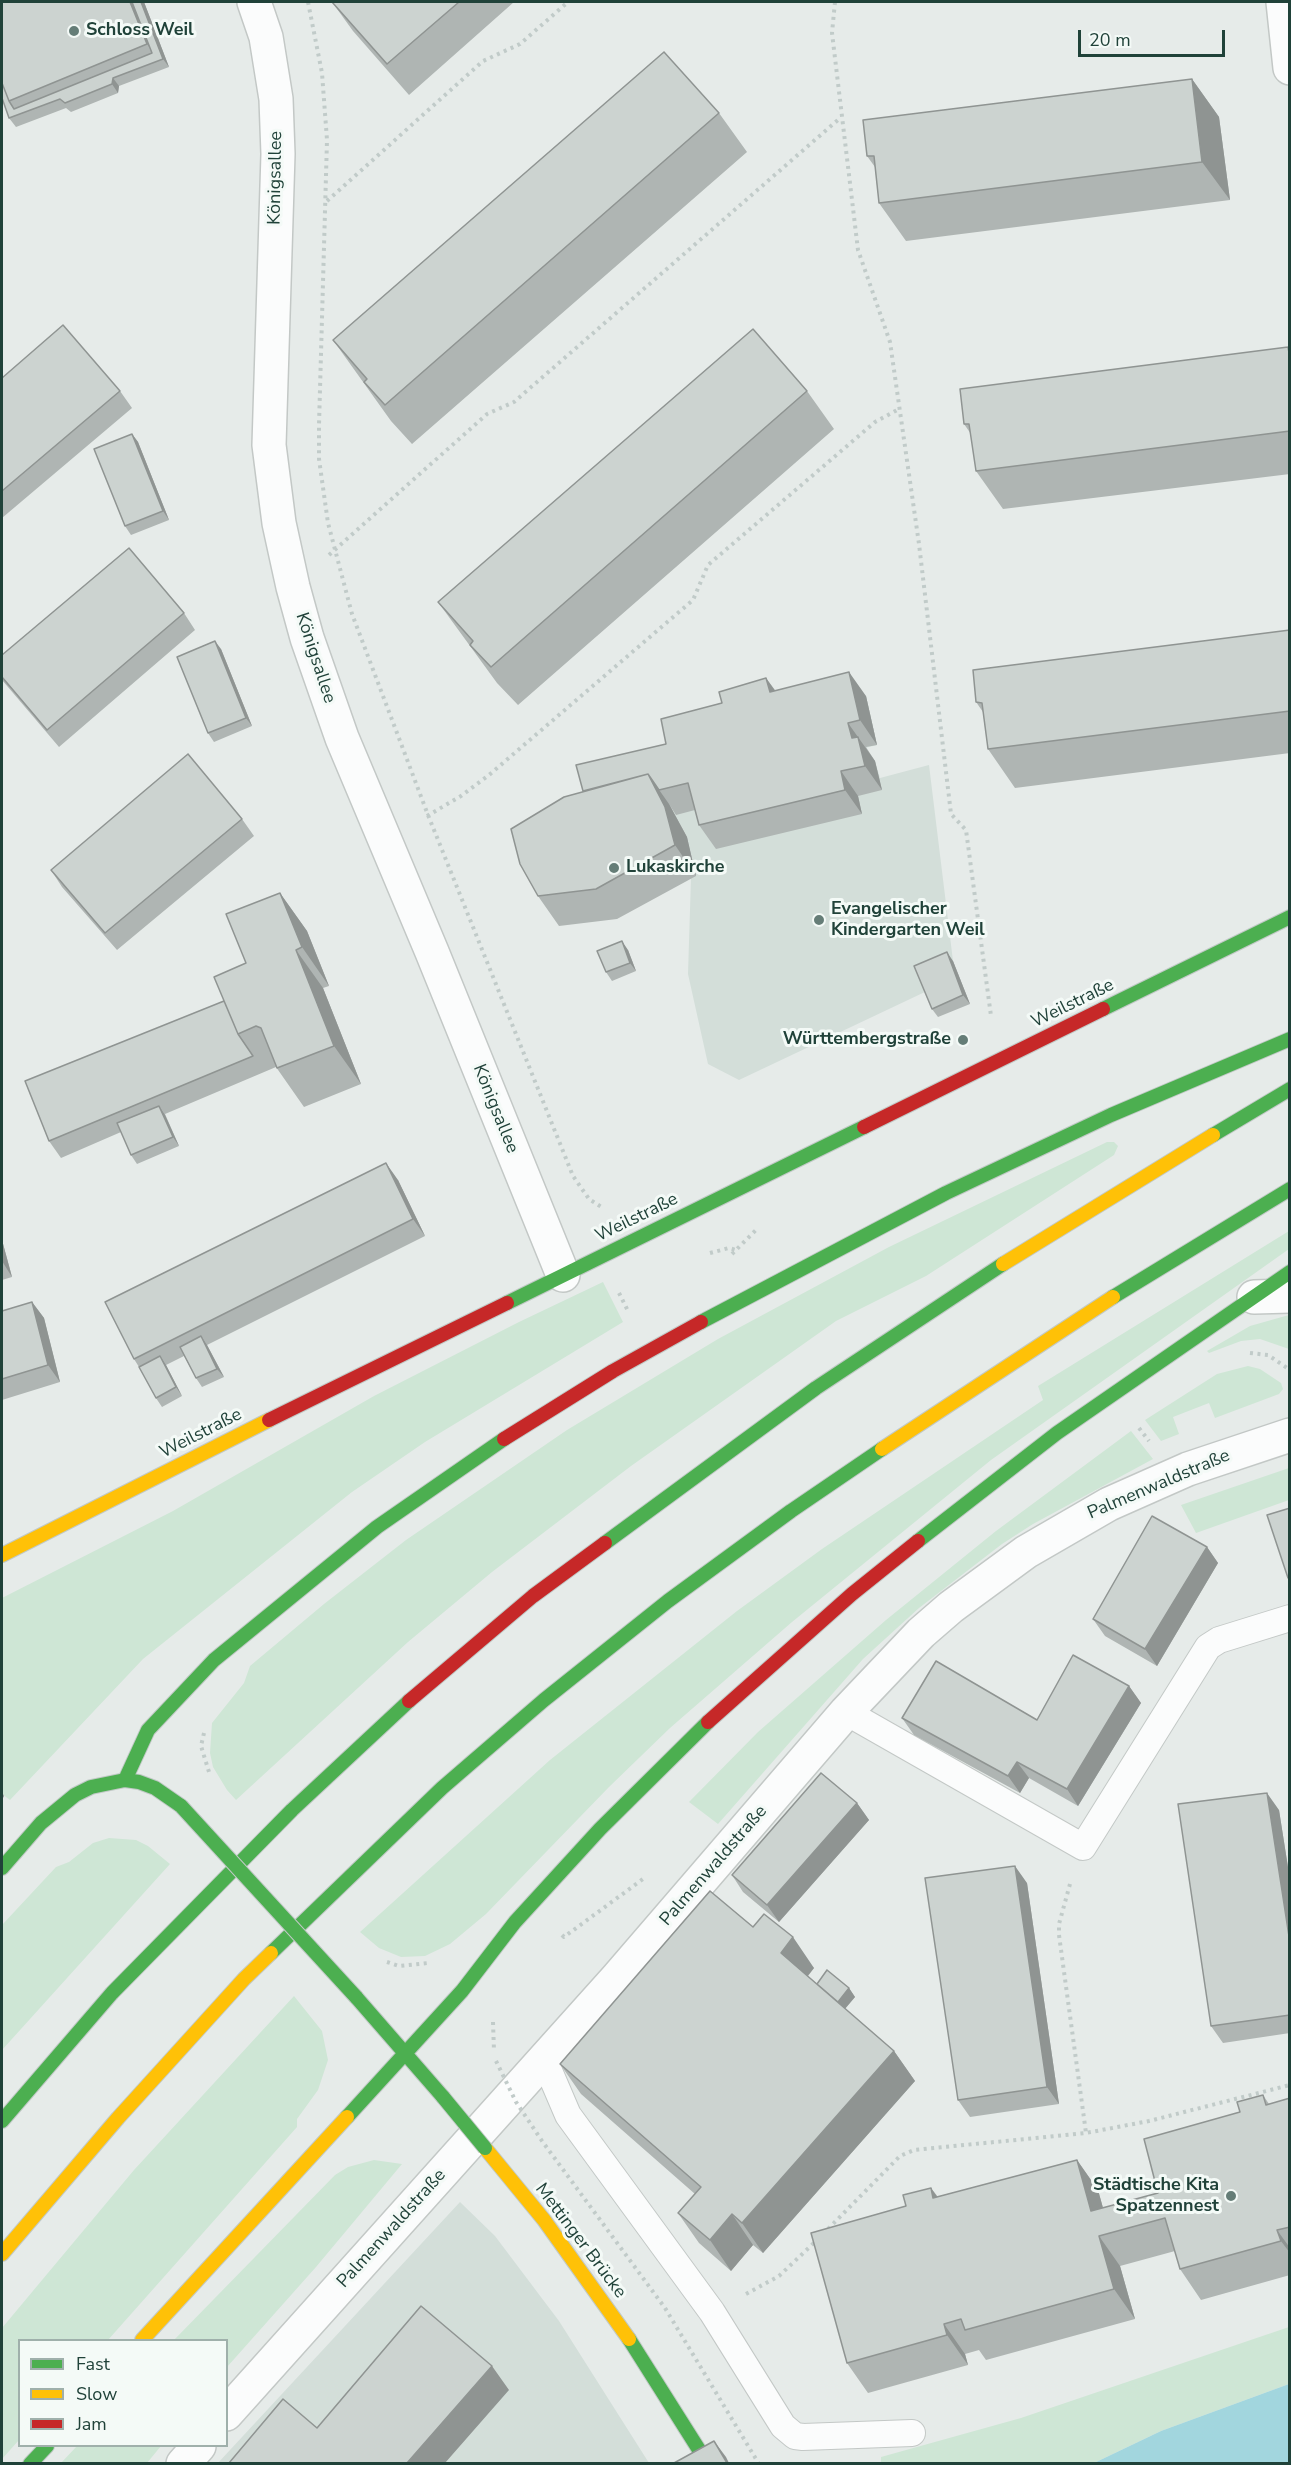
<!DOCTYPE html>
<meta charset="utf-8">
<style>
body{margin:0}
#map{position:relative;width:1291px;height:2465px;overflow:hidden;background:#e6ebe9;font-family:"Nunito Sans",sans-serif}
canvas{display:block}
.frame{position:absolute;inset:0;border:3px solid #204239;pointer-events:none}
.legend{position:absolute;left:18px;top:2339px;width:210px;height:108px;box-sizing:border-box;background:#f4faf7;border:2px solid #9fb0ab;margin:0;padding:8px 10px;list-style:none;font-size:18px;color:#204239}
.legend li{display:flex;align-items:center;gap:12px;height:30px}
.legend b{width:30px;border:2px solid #9fb0ab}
.scale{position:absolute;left:1078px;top:30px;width:147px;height:27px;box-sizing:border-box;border:3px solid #204239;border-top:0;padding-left:8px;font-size:18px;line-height:21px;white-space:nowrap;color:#204239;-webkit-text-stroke:4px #f4faf7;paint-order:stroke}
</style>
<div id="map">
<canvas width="1291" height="2465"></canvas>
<div class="frame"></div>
<ul class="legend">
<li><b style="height:8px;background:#4caf50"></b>Fast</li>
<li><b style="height:8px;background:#ffc107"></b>Slow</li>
<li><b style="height:8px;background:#c62828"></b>Jam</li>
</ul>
<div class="scale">20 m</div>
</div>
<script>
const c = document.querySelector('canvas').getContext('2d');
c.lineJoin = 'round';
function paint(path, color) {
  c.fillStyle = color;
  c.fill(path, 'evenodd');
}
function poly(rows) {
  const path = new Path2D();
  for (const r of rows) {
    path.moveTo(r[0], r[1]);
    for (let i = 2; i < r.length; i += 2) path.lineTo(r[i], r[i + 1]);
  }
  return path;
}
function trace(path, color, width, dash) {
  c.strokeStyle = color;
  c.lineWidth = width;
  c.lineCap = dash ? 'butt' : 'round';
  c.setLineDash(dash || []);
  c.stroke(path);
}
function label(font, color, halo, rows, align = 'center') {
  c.font = font + ' "Nunito Sans",sans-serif';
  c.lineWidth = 6;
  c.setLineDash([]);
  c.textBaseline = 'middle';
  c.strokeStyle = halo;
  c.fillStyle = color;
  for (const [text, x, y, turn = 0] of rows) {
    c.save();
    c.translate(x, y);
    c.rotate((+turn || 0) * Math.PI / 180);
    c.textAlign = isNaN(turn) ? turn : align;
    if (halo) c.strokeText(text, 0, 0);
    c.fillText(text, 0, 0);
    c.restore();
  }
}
const built = poly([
 [866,696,877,745,865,748,869,762,875,761,880,778,929,765,953,961,920,975,927,991,739,1080,708,1064,688,974,691,878,696,875,687,837,668,804],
 [460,2202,495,2236,559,2321,649,2463,217,2464]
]);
const green = poly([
 [1107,1142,1114,1142,1118,1146,1114,1155,926,1276,836,1321,631,1466,492,1572,408,1642,236,1800,227,1790,213,1767,210,1753,212,1723,244,1683,250,1666,324,1604,406,1540,567,1430,718,1339,889,1247],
 [1289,1231,1289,1249,991,1460,792,1622,670,1728,609,1787,486,1914,450,1944,425,1956,401,1957,379,1948,360,1932,550,1760,737,1611,822,1549,1043,1400,1038,1386],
 [603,1282,623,1322,425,1442,352,1492,143,1659,10,1800,2,1794,2,1598,173,1511,374,1396,519,1322],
 [1289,1315,1289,1349,1260,1339,1241,1341,1209,1353,1207,1351,1250,1326],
 [1248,1366,1260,1369,1281,1383,1283,1389,1279,1394,1215,1418,1209,1403,1173,1417,1179,1434,1161,1441,1145,1420,1217,1374],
 [1131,1431,1153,1459,1033,1524,1002,1544,919,1608,863,1659,718,1824,689,1802,758,1732,886,1620,996,1531],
 [1289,1468,1289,1500,1196,1533,1181,1505],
 [109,1838,136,1840,148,1846,170,1864,2,2050,2,1925,56,1867,69,1862,93,1843],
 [294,1996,322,2031,328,2060,318,2090,297,2119,297,2127,108,2340,20,2340,19,2440,2,2459,2,2328,134,2170],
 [374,2160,402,2164,316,2267,227,2367,226,2340,174,2340,335,2175,348,2167],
 [1289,2327,1289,2384,1161,2431,1094,2463,881,2464,881,2457,1021,2418],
 [77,2446,161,2446,147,2463,61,2463]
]);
const water = poly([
 [1289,2384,1289,2463,1094,2463,1161,2431]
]);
const path = poly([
 [308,2,322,73,327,140,319,425,319,459,328,523,352,614,428,815,573,1176,589,1199,603,1208],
 [835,2,832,33,858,250,890,342,919,544,951,814,966,830,991,1016],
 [327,201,483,61,520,44,568,2],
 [329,555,487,414,514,402,839,119],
 [427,816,461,796,489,775,693,600,708,565,875,422,899,409],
 [710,1253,729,1248,736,1250],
 [732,1254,757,1229],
 [619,1293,629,1313],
 [1250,1353,1268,1355,1290,1370],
 [1139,1428,1149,1441],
 [204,1733,201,1746,209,1772],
 [1070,1884,1059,1924,1059,1935,1086,2133],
 [562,1935,564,1937,643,1879],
 [387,1962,399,1966,428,1963],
 [493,2022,494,2051],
 [828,2229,900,2156,914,2150,1086,2133,1149,2121,1290,2085],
 [746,2294,779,2276,816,2241]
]);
const lane = poly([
 [846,1712,1083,1847,1208,1647,1219,1640,1290,1618],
 [544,2059,568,2115,712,2312,783,2426,795,2436,803,2437,912,2433]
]);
const street = poly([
 [254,2,266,37,276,99,278,154,269,445,279,523,293,587,307,638,342,738,432,952,563,1275],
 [1283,2,1290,68],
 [1254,1297,1290,1296],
 [226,2414,617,1978,846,1712,921,1633,951,1607,1026,1552,1109,1504,1188,1469,1290,1435],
 [183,2464,199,2446]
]);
const fast = poly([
 [1103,1009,1290,917],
 [1213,1135,1290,1089],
 [1113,1297,1290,1189],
 [507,1303,864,1127],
 [701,1322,946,1193,1111,1115,1290,1039],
 [918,1541,1057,1433,1290,1272],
 [605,1543,816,1388,1003,1264],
 [125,1780,148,1730,214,1660,377,1527,504,1439],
 [2,1868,41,1823,75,1795,91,1787,125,1780,139,1782,155,1788,181,1806],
 [271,1953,442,1788,544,1700,668,1601,791,1511,882,1449],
 [356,1997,443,2097],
 [347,2117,462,1991,515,1922,600,1829,708,1722],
 [2,2121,112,1993,292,1810,409,1701],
 [629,2339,708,2464],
 [30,2464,47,2446]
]);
const slow = poly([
 [1003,1264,1213,1135],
 [882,1449,1113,1297],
 [2,1555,269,1420],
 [485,2148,544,2220,629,2339],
 [2,2254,118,2118,244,1979,271,1953],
 [142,2340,347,2117]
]);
const jam = poly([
 [864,1127,1103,1009],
 [269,1420,507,1303],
 [504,1439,613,1371,701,1322],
 [409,1701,533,1596,605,1543],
 [708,1722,852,1594,918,1541]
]);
const pathBridge = poly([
 [496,2061,516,2102,542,2141,665,2308,759,2464]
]);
const fastBridge = poly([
 [181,1806,356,1997],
 [443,2097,485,2148]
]);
const wall = poly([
 [144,2,169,67,119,86,118,93,71,112,66,108,16,127,9,118,2,98],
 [332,2,514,2,409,95,353,31],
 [1192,79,1219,117,1230,200,906,241,879,203,875,167,867,156],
 [719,113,747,152,412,444,391,421,333,340],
 [1288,347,1290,349,1290,474,1003,509,976,471,971,434,964,424],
 [2,378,120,391,132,408,2,518],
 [807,391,834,429,518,705,497,683,438,602],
 [132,434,138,442,169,520,131,535,125,526],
 [184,613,195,630,59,747,2,680,2,655],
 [1290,630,1290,753,1015,788,988,749,983,712,976,702],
 [221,649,252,726,214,742,208,733],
 [766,678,775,690,866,696,877,745,866,747,875,761,882,790,858,796,862,814,716,849,699,825,695,810,676,815,669,804,687,837,696,876,617,919,559,926,538,896,583,791,666,744,722,703],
 [242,819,254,836,117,950,62,887,51,870],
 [280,893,307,931,329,986,323,988,361,1084,304,1107,276,1067,165,1114,179,1146,137,1164,131,1155,121,1132,61,1158,49,1141,224,1001,246,963],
 [628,950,636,971,612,981,606,972],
 [953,961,970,1004,938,1017,932,1009],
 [398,1180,425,1236,207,1345,224,1377,202,1387,196,1378,184,1356,166,1365,182,1396,162,1407,156,1398,139,1367,134,1359],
 [2,1240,12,1277,2,1280],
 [32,1302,44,1318,60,1382,2,1400,2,1311],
 [1207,1547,1218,1563,1157,1666,1105,1636,1093,1619],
 [1129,1686,1141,1703,1078,1806,1029,1778,1020,1793,914,1735,902,1718,1037,1720],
 [857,1803,869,1820,779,1922,743,1892,732,1875],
 [1279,1810,1290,1880,1290,2033,1223,2043,1211,2026],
 [1027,1883,1059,2104,970,2117,958,2100],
 [753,1927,814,1968,808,1976,817,1984,849,1988,855,1997,845,2009,894,2051,915,2081,763,2253,753,2245,731,2271,699,2243,678,2213,695,2194,581,2094,560,2064],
 [1263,2095,1269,2104,1290,2098,1290,2275,1201,2300,1180,2269,1175,2251,1120,2266,1135,2319,986,2360,979,2350,965,2354,968,2365,868,2393,847,2363,906,2206,931,2188,938,2197,1077,2160,1098,2190,1103,2208,1158,2193,1240,2112]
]);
const shadedWall = poly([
 [130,2,135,2,159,61,147,44],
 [141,2,144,2,169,67,163,59],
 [113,78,119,86,118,93,112,84],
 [1192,79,1219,117,1230,200,1202,162],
 [132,434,138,442,169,520,163,511],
 [215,641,221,649,252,726,246,718],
 [849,672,866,696,877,745,860,720],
 [766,678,783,702,770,692],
 [848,723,875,761,882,790,865,766,852,738],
 [841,771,858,796,862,814,845,790],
 [648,774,669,804,687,837,696,876,675,845],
 [280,893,307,931,329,986,302,947],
 [622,941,628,950,636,971,630,963],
 [296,950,323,988,361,1084,334,1046],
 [947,952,953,961,970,1004,963,995],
 [159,1106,165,1115,179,1146,173,1137],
 [386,1163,398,1180,425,1236,413,1219],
 [2,1240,12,1277,2,1261],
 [32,1302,44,1318,60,1382,48,1365],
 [201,1336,207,1345,224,1377,217,1369],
 [160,1356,166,1365,182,1396,176,1387],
 [1207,1547,1218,1563,1157,1666,1145,1649],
 [1129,1686,1141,1703,1078,1806,1067,1789],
 [1017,1762,1029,1778,1020,1793,1008,1776],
 [2,1792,4,1796,2,1800],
 [1267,1793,1279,1810,1290,1880,1290,1943],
 [857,1803,869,1820,779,1922,767,1905],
 [1015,1866,1027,1883,1059,2104,1047,2087],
 [793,1937,814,1968,802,1983,781,1953],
 [849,1988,855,1997,843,2011,837,2003],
 [894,2051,915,2081,763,2253,742,2223],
 [1077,2160,1098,2190,1110,2233,1091,2211],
 [931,2188,952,2218,933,2198],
 [732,2214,753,2245,731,2271,710,2240],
 [1277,2230,1290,2248,1290,2253,1281,2241],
 [1099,2236,1120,2266,1135,2319,1114,2289],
 [944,2324,965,2354,968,2365,947,2335],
 [492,2366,509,2390,445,2463,407,2463],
 [714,2441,726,2457,729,2463,727,2463]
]);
const building = poly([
 [2,2,130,2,147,44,9,101,2,83,2,2],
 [132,2,141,2,163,59,113,78,112,84,65,103,60,99,9,118,2,98,2,83,9,101,14,109,152,53,132,2],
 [332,2,459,2,387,64,332,2],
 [664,52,719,113,385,405,364,382,367,379,333,340,664,52],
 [1192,79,1202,162,879,203,874,156,867,156,863,120,1192,79],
 [63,325,120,391,2,491,2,378,63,325],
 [753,329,807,391,491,667,470,645,473,641,438,602,753,329],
 [1288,347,1290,358,1290,431,976,471,969,424,964,424,960,389,1288,347],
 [132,434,163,511,125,526,94,449,132,434],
 [129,548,184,613,47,730,2,677,2,655,129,548],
 [1290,630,1290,711,988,749,982,703,976,702,973,670,1290,630],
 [215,641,246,718,208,733,177,657,215,641],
 [849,672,860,720,848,723,852,738,858,737,865,766,841,771,845,790,699,825,688,783,659,790,648,774,583,791,576,765,666,744,661,719,722,703,719,692,766,678,770,692,849,672],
 [188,754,242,819,105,933,51,870,188,754],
 [648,774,665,807,675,845,596,889,538,896,520,864,511,829,564,797,648,774],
 [280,893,302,947,296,950,334,1046,277,1068,261,1028,256,1026,238,1034,214,977,246,963,226,914,280,893],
 [622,941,630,963,606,972,597,951,622,941],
 [947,952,963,995,932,1009,914,966,947,952],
 [224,1001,238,1034,253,1056,49,1141,25,1081,224,1001],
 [159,1106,173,1137,131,1155,117,1123,159,1106],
 [386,1163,413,1219,134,1359,105,1302,386,1163],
 [32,1302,48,1365,2,1379,2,1311,32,1302],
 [201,1336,217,1369,196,1378,180,1347,201,1336],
 [160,1356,176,1387,156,1398,139,1367,160,1356],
 [1290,1508,1290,1577,1288,1578,1267,1515,1290,1508],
 [1152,1516,1207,1547,1145,1649,1093,1619,1152,1516],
 [1073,1655,1129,1686,1067,1789,1017,1762,1008,1776,902,1718,936,1661,1037,1720,1073,1655],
 [821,1773,857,1803,767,1905,732,1875,821,1773],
 [1267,1793,1290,1943,1290,2015,1211,2026,1178,1804,1267,1793],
 [1015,1866,1047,2087,958,2100,925,1878,1015,1866],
 [710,1891,753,1927,764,1914,793,1937,781,1953,894,2051,742,2223,732,2214,710,2240,678,2213,701,2187,560,2064,710,1891],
 [827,1970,849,1988,838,2002,817,1984,827,1970],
 [1263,2095,1266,2105,1290,2098,1290,2227,1277,2230,1281,2241,1180,2269,1165,2218,1099,2236,1114,2289,965,2330,961,2319,944,2324,947,2335,847,2363,811,2233,906,2206,903,2195,931,2188,933,2198,1077,2160,1091,2211,1158,2193,1144,2139,1240,2112,1237,2102,1263,2095],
 [421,2306,492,2366,407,2463,229,2463,283,2399,317,2428,421,2306],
 [714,2441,727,2463,674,2463,714,2441]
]);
const markers = [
 [74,31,6,"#657d77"],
 [614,868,6,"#657d77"],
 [819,920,6,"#657d77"],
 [963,1040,6,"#657d77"],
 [1231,2196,6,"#657d77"]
];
const poiNames = [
 ["Schloss Weil",86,31],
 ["Lukaskirche",626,868],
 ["Evangelischer",831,910],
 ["Kindergarten Weil",831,931],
 ["Württembergstraße",951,1040,"right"],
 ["Städtische Kita",1219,2186,"right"],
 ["Spatzennest",1219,2207,"right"]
];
const streetNames = [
 ["Königsallee",276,178,-89],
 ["Königsallee",315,658,72],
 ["Weilstraße",1073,1004,-26],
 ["Königsallee",495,1109,68],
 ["Weilstraße",637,1218,-26],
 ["Weilstraße",201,1434,-27],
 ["Palmenwaldstraße",1159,1485,-23],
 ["Palmenwaldstraße",714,1866,-49],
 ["Palmenwaldstraße",392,2229,-48],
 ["Mettinger Brücke",580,2241,53]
];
paint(built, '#d3ded9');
paint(green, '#cee6d5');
paint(water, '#a2d6de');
trace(lane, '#c3c8c6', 28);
trace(street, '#c3c8c6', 36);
trace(fast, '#c1c9c6', 16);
trace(slow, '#c1c9c6', 16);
trace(jam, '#c1c9c6', 16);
trace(path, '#c1cbc9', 4, [3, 4.5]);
trace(lane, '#fbfcfc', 26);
trace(street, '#fbfcfc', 33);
trace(fast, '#4caf50', 14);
trace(slow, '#ffc107', 14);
trace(jam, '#c62828', 14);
trace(fastBridge, '#c1c9c6', 16, []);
trace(pathBridge, '#c1cbc9', 4, [3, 4.5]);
trace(fastBridge, '#4caf50', 14);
paint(wall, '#afb5b3');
paint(shadedWall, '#8f9492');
paint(building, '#ccd3d0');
trace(building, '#8f9492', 1.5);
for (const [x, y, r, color] of markers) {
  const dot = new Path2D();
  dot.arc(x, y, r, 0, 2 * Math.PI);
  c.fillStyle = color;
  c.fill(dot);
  trace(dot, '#f4faf7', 2);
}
label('bold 18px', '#204239', '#f4faf7', poiNames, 'left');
label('18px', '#204239', '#f4faf7', streetNames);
</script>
